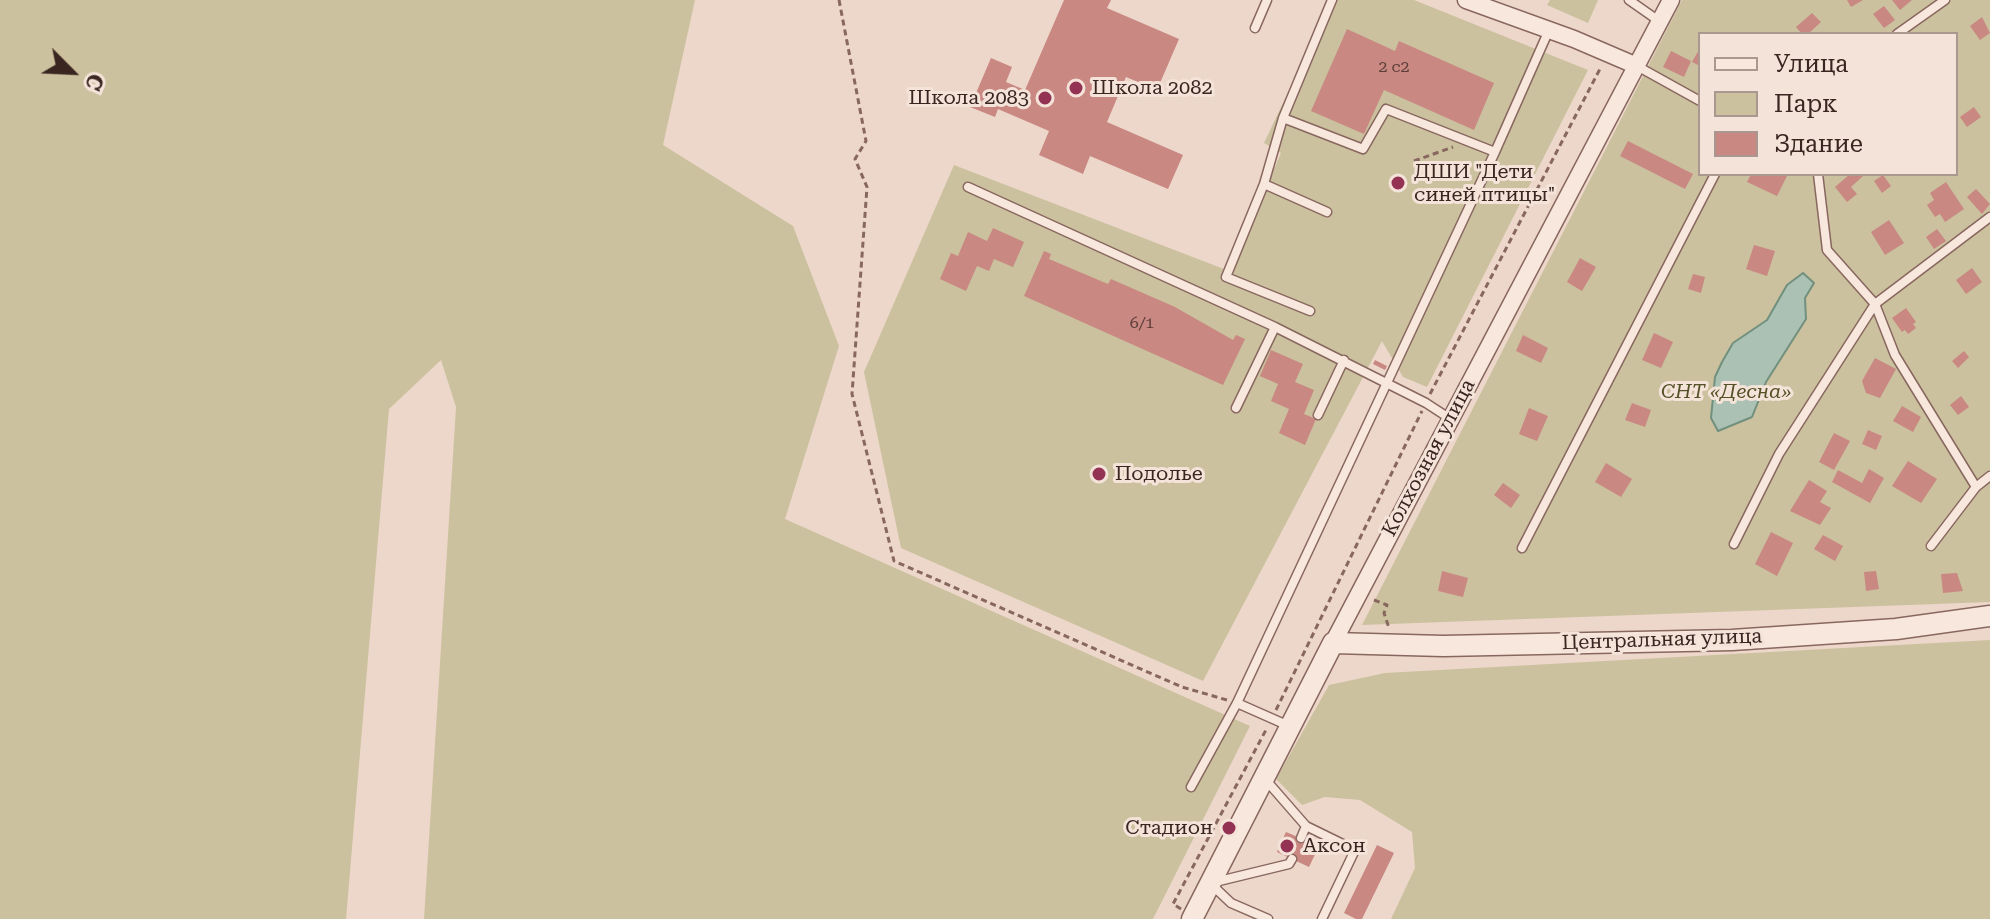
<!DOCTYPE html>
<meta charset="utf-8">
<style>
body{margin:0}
#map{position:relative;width:1990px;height:919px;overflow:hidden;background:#edd7ca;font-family:"Roboto Serif",serif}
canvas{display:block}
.legend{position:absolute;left:1698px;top:32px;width:260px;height:144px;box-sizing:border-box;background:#f4e3d9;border:2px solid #aa978f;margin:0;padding:10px 14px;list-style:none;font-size:24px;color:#3a2521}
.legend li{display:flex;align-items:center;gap:16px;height:40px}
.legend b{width:40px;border:2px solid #aa978f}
.north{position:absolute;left:32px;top:32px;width:80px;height:80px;-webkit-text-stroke:6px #f4e3d9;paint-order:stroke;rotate:114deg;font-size:22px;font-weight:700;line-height:32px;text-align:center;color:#3a2521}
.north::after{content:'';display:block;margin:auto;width:28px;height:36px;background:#3a2521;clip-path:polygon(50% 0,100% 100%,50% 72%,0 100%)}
</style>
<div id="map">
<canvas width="1990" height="919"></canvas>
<ul class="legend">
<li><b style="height:10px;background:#f8e7dd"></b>Улица</li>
<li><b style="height:22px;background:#cbc19e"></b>Парк</li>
<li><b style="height:22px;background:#c98882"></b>Здание</li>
</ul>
<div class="north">С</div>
</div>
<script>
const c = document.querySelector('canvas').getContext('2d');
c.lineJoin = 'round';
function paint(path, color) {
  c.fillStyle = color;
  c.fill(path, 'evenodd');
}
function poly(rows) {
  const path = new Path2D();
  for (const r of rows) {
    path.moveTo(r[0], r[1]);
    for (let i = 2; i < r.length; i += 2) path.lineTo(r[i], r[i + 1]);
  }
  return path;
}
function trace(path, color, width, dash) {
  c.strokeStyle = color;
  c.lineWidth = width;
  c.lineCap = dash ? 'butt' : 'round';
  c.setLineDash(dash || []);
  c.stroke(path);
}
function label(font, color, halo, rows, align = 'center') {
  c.font = font + ' "Roboto Serif",serif';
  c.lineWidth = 6;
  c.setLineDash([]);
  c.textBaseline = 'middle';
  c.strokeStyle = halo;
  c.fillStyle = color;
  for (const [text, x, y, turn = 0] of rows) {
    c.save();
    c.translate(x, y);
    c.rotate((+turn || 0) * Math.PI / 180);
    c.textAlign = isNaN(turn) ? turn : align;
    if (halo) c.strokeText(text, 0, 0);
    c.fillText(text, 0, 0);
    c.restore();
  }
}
const green = poly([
 [0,0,695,0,663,145,793,226,839,346,785,519,1250,726,1153,919,424,919,456,407,441,360,389,409,346,919,0,919],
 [1332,0,1414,0,1588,70,1427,387,1403,377,1382,341,1203,681,901,548,864,372,954,165,1229,271,1281,153,1264,143],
 [1550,0,1598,0,1588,23,1547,5],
 [1682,0,1990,0,1990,602,1362,625],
 [1700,34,1956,34,1956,174,1700,174],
 [1990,640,1990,919,1391,919,1415,868,1412,832,1360,800,1325,797,1302,805,1276,779,1329,685,1385,673]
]);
const water = poly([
 [1803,273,1814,283,1805,298,1806,319,1766,382,1752,417,1718,431,1711,418,1715,377,1722,362,1733,343,1767,320,1787,285,1803,273]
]);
const building = poly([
 [1064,0,1111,0,1107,8,1179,39,1157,90,1126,77,1107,122,1183,155,1168,189,1090,156,1083,174,1039,155,1049,131,998,109,995,117,970,107,991,58,1012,67,1006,82,1025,90],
 [1847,0,1863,0,1851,7],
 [1892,0,1912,0,1900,10],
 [1884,6,1895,20,1884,28,1873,14],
 [1812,13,1821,22,1808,34,1802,34,1796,27],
 [1982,17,1990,33,1980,40,1970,26],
 [1347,29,1395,51,1399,41,1494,83,1474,130,1384,90,1364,134,1311,111],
 [1700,48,1700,66,1692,62],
 [1671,51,1691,61,1684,77,1663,67],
 [1974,107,1981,117,1967,127,1960,117],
 [1628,141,1693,174,1685,189,1620,156],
 [1751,174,1788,174,1777,196,1747,182],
 [1850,174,1863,176,1851,187,1857,194,1847,202,1835,187],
 [1883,175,1891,186,1882,193,1874,181],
 [1946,182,1964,209,1945,222,1940,214,1935,217,1927,205,1934,200,1930,193],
 [1976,189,1990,204,1982,214,1967,197],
 [1889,220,1904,243,1885,255,1871,232],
 [993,228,1024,242,1013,267,994,259,989,271,977,266,966,291,940,279,951,253,958,256,968,232,987,241],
 [1937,229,1946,241,1934,249,1926,237],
 [1754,245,1775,251,1767,276,1746,269],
 [1044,251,1051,254,1049,259,1108,284,1111,279,1175,307,1233,340,1236,335,1245,339,1223,385,1024,296],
 [1580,258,1596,267,1582,291,1567,282],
 [1972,268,1982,282,1966,294,1956,280],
 [1693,274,1705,277,1701,293,1688,289],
 [1906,308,1916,322,1913,324,1916,328,1908,334,1905,330,1902,332,1892,318],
 [1654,333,1673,342,1661,368,1642,360],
 [1523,335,1548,348,1541,363,1516,351],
 [1271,350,1303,364,1295,382,1314,390,1304,414,1316,419,1305,445,1279,433,1289,409,1271,401,1278,384,1260,376],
 [1964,351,1969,357,1958,368,1952,361],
 [1875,358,1896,369,1880,398,1866,393,1862,381],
 [1375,360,1387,366,1385,370,1373,364],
 [1961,396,1969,407,1958,415,1950,405],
 [1632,403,1651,410,1645,427,1625,420],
 [1902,406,1921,417,1913,432,1893,421],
 [1529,408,1548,416,1537,441,1519,434],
 [1868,430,1882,436,1876,450,1862,444],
 [1834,433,1850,441,1834,470,1819,462],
 [1908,461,1937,479,1921,503,1892,486],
 [1606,463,1632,479,1621,497,1595,482],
 [1869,469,1884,478,1870,503,1832,482,1838,470,1862,483],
 [1809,480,1827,491,1820,502,1831,508,1820,525,1790,511],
 [1503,483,1520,495,1511,508,1494,495],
 [1771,532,1793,543,1777,576,1755,564],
 [1823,535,1843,546,1835,561,1814,549],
 [1442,571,1468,578,1463,597,1438,591],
 [1876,571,1879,589,1866,591,1864,572],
 [1957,573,1963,591,1943,593,1941,574],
 [1286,832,1319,846,1309,867,1277,852],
 [1377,845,1394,853,1362,919,1356,919,1344,913]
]);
const path = poly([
 [839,0,866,141,855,159,867,187,852,394,894,561,1182,687,1227,700],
 [1414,161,1453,147],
 [1430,394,1601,67],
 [1374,600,1387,605,1384,613,1389,628],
 [1276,710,1422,411],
 [1181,909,1173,904,1267,728]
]);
const service = poly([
 [1629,0,1659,21],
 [1255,28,1267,0],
 [1897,34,1945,0],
 [1637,66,1700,101],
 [1283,118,1363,149,1386,109,1495,152,1549,30],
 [1818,174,1827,250,1875,304,1895,355,1976,487],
 [1264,184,1327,212],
 [968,187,1275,327,1426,403,1449,418],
 [1310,311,1226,277,1264,184,1283,118,1332,0],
 [1236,408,1275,327],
 [1318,415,1344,360],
 [1734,544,1779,454,1875,304,1990,217],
 [1931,546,1976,487,1990,476],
 [1522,548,1715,174],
 [1237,703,1289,726],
 [1265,779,1306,826,1301,838],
 [1191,787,1237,703,1495,152],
 [1306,826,1355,850,1322,919],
 [1215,882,1289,864,1292,859],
 [1211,884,1231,903,1268,919]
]);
const minor = poly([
 [1466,0,1574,39,1637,66],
 [1333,643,1671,0]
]);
const tertiary = poly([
 [1192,919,1333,643,1443,646,1732,640,1896,629,1990,616]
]);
const markers = [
 [1076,88,8,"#943253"],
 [1045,98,8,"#943253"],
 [1398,183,8,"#943253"],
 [1099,474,8,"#943253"],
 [1229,828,8,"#943253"],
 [1287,846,8,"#943253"]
];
const numberNames = [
 ["2 с2",1394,67],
 ["6/1",1142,323]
];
const poiNames = [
 ["Школа 2082",1092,88],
 ["Школа 2083",1029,98,"right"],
 ["ДШИ \"Дети",1414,172],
 ["синей птицы\"",1414,195],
 ["Подолье",1115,474],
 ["Стадион",1213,828,"right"],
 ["Аксон",1303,846]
];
const parkNames = [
 ["СНТ «Десна»",1726,392]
];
const streetNames = [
 ["Колхозная улица",1429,458,-62],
 ["Центральная улица",1662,640,-2]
];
paint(green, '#cbc19e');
paint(water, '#aac1b3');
trace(water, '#71907e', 2);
paint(building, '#c98882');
trace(service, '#88675f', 11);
trace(minor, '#88675f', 19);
trace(tertiary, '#88675f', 23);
trace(path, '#88675f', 3, [6, 4]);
trace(service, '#f8e7dd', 8);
trace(minor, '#f8e7dd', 16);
trace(tertiary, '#f8e7dd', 20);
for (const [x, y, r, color] of markers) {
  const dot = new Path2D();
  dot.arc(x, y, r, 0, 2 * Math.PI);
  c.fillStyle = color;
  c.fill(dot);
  trace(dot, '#f4e3d9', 3);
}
label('16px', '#5e3e39', null, numberNames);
label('20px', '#3a2521', '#f4e3d9', poiNames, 'left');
label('italic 20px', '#555229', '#f4e3d9', parkNames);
label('20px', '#3a2521', '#f4e3d9', streetNames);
</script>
